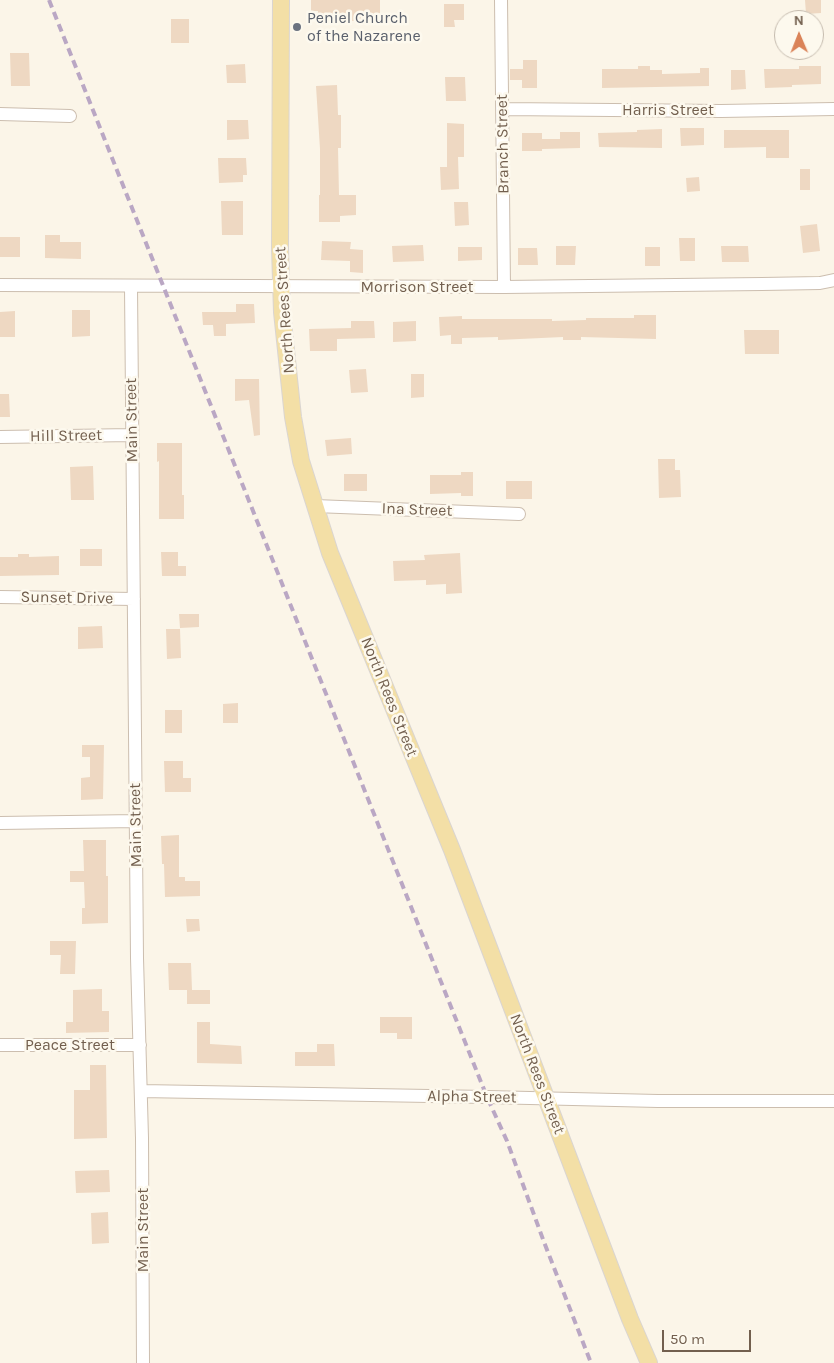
<!DOCTYPE html>
<style>
body{margin:0}
#map{position:relative;width:834px;height:1363px;overflow:hidden;background:#fbf5e8;font-family:Karla,sans-serif}
canvas{display:block}
.north{position:absolute;left:774px;top:10px;width:50px;height:50px;box-sizing:border-box;background:#fdf9ee;border:1px solid #c5bbae;border-radius:50%;rotate:359deg;font-size:14px;font-weight:700;line-height:20px;text-align:center;color:#725f4e}
.north::after{content:'';display:block;margin:auto;width:18px;height:22px;background:#da8358;clip-path:polygon(50% 0,100% 100%,50% 72%,0 100%)}
.scale{position:absolute;left:662px;top:1330px;width:89px;height:22px;box-sizing:border-box;border:2px solid #725f4e;border-top:0;padding-left:6px;font-size:15px;line-height:18px;white-space:nowrap;color:#725f4e;-webkit-text-stroke:4px #fdf9ee;paint-order:stroke}
</style>
<div id="map">
<canvas width="834" height="1363"></canvas>
<div class="north">N</div>
<div class="scale">50 m</div>
</div>
<script>
const c = document.querySelector('canvas').getContext('2d');
c.lineJoin = 'round';
function paint(path, color) {
  c.fillStyle = color;
  c.fill(path, 'evenodd');
}
function poly(rows) {
  const path = new Path2D();
  for (const r of rows) {
    path.moveTo(r[0], r[1]);
    for (let i = 2; i < r.length; i += 2) path.lineTo(r[i], r[i + 1]);
  }
  return path;
}
function trace(path, color, width, dash) {
  c.strokeStyle = color;
  c.lineWidth = width;
  c.lineCap = dash ? 'butt' : 'round';
  c.setLineDash(dash || []);
  c.stroke(path);
}
function label(font, color, halo, rows, align = 'center') {
  c.font = font + ' Karla,sans-serif';
  c.lineWidth = 5;
  c.setLineDash([]);
  c.textBaseline = 'middle';
  c.strokeStyle = halo;
  c.fillStyle = color;
  for (const [text, x, y, turn = 0] of rows) {
    c.save();
    c.translate(x, y);
    c.rotate((+turn || 0) * Math.PI / 180);
    c.textAlign = isNaN(turn) ? turn : align;
    if (halo) c.strokeText(text, 0, 0);
    c.fillText(text, 0, 0);
    c.restore();
  }
}
const building = poly([
 [311,0,380,0,380,21,318,21,318,11,311,11],
 [805,0,821,0,821,13,806,14],
 [444,4,464,4,464,20,454,20,455,27,444,27],
 [171,19,189,19,189,43,171,43],
 [10,53,29,53,30,86,11,86],
 [523,60,537,60,537,88,522,88,522,80,510,80,510,69,523,69],
 [245,64,246,83,227,83,226,65],
 [638,66,650,66,650,70,662,70,662,74,700,73,700,68,709,68,709,86,602,88,602,69,638,69],
 [799,66,821,66,821,84,792,85,792,87,765,88,764,69,799,69],
 [731,70,745,70,746,89,731,90],
 [445,77,465,77,466,101,446,101],
 [337,85,338,115,341,115,341,148,338,148,339,195,356,195,356,215,340,216,340,222,319,222,319,195,320,195,320,149,316,86],
 [227,120,248,120,249,139,227,140],
 [447,123,464,124,464,157,458,157,459,189,441,190,440,167,447,167],
 [680,128,704,128,704,145,681,146],
 [662,129,662,148,599,147,598,133,637,132,637,130],
 [724,130,789,130,789,158,766,158,766,147,724,148],
 [560,132,580,132,580,148,542,149,542,151,522,151,522,133,542,133,542,139,560,139],
 [218,158,246,158,247,175,243,175,243,182,219,183],
 [800,169,810,169,810,190,800,190],
 [699,177,700,191,687,192,686,178],
 [221,201,243,201,243,235,222,235],
 [454,202,468,202,469,225,455,226],
 [817,224,820,251,803,253,800,226],
 [45,235,60,235,60,242,81,242,81,259,45,258],
 [0,237,20,237,20,257,0,257],
 [679,238,695,238,695,261,680,261],
 [322,241,351,242,350,249,363,250,363,273,350,272,350,261,321,260],
 [423,245,424,261,393,262,392,246],
 [556,246,576,246,575,265,556,265],
 [721,246,748,246,749,262,722,262],
 [458,247,482,247,482,260,458,261],
 [645,247,660,247,660,266,645,266],
 [518,248,537,248,538,265,518,265],
 [236,304,254,304,255,323,226,324,226,336,214,336,213,325,203,325,202,312,236,312],
 [72,310,90,310,90,336,72,337],
 [15,311,15,337,0,337,0,312],
 [634,315,656,315,656,339,581,337,581,340,563,340,563,337,498,340,498,337,462,338,462,344,451,344,451,335,440,336,439,317,462,316,462,319,552,319,552,321,586,320,586,318,634,318],
 [351,321,374,321,375,338,337,339,337,351,310,351,309,329,351,328],
 [416,321,416,341,393,342,393,322],
 [744,330,779,330,779,354,745,354],
 [366,369,368,392,351,393,349,370],
 [411,374,424,374,424,397,411,398],
 [235,379,259,379,260,435,254,436,249,400,235,401],
 [0,394,9,394,10,417,0,417],
 [351,438,352,454,327,456,325,440],
 [157,443,182,443,182,495,184,495,184,519,159,519,159,461,157,462],
 [658,459,675,459,675,470,680,470,681,497,659,498],
 [93,466,94,500,71,500,70,467],
 [461,472,473,472,473,496,461,496,461,493,430,494,430,475,461,475],
 [344,474,367,474,367,491,344,491],
 [506,481,532,481,532,499,506,499],
 [80,549,102,549,102,566,80,566],
 [161,552,178,552,178,566,186,566,186,576,162,576],
 [460,553,462,593,446,594,446,584,426,585,426,580,394,581,393,561,425,560,424,555],
 [18,554,29,554,29,557,59,556,59,575,0,576,0,557,18,557],
 [179,614,199,614,199,627,180,628],
 [102,626,103,648,78,649,78,627],
 [166,629,180,629,181,658,167,659],
 [238,703,238,723,223,723,223,704],
 [165,710,182,710,182,733,165,733],
 [82,745,104,745,103,799,81,800,81,778,90,777,90,757,82,757],
 [164,761,183,761,183,778,191,778,191,792,165,792],
 [179,835,179,877,185,877,185,881,200,881,200,896,165,897,164,864,162,864,161,836],
 [83,840,106,840,106,876,108,876,108,923,82,924,82,908,85,908,84,882,70,882,70,871,84,871],
 [186,919,199,919,200,931,187,932],
 [50,941,76,941,75,974,60,974,61,955,50,955],
 [168,963,191,963,192,990,210,990,210,1004,187,1004,187,990,169,990],
 [102,989,102,1011,109,1011,109,1032,66,1033,66,1022,73,1022,73,990],
 [380,1017,412,1017,412,1039,397,1039,397,1033,380,1033],
 [197,1022,210,1022,210,1044,241,1046,242,1064,197,1063],
 [317,1044,334,1044,335,1066,295,1066,295,1052,317,1052],
 [90,1065,106,1065,107,1138,74,1139,74,1090,90,1090],
 [109,1170,110,1192,76,1193,75,1171],
 [108,1212,109,1243,92,1244,91,1213]
]);
const minor = poly([
 [501,0,504,287],
 [503,109,721,111,834,109],
 [0,114,70,116],
 [0,285,504,287,762,284,820,283,834,280],
 [131,287,137,958,142,1138,143,1363],
 [0,437,132,435],
 [315,506,519,514],
 [0,597,134,599],
 [0,823,136,821],
 [0,1045,140,1045],
 [141,1091,487,1097,658,1101,834,1101]
]);
const major = poly([
 [281,0,280,248,282,312,293,417,301,461,330,553,452,850,630,1319,649,1363]
]);
const rail = poly([
 [49,0,487,1097,507,1141,544,1242,591,1363]
]);
const markers = [
 [297,27,5,"#6b7280"]
];
const worshipNames = [
 ["Peniel Church",307,18],
 ["of the Nazarene",307,36]
];
const streetNames = [
 ["Harris Street",668,110],
 ["Branch Street",503,144,-91],
 ["Morrison Street",417,287],
 ["North Rees Street",285,310,-94],
 ["Main Street",132,420,-91],
 ["Hill Street",66,436,-1],
 ["Ina Street",417,510,2],
 ["Sunset Drive",67,598,1],
 ["North Rees Street",389,697,68],
 ["Main Street",136,825,-91],
 ["Peace Street",70,1045],
 ["North Rees Street",537,1074,69],
 ["Alpha Street",472,1097,1],
 ["Main Street",143,1230,-90]
];
paint(building, '#eed8c2');
trace(minor, '#ccbeaf', 14);
trace(major, '#dad5d1', 18);
trace(minor, '#fff', 12);
trace(major, '#f3dfa6', 16);
trace(rail, '#baa7c4', 4, [8, 5]);
for (const [x, y, r, color] of markers) {
  const dot = new Path2D();
  dot.arc(x, y, r, 0, 2 * Math.PI);
  c.fillStyle = color;
  c.fill(dot);
  trace(dot, '#fdf9ee', 2);
}
label('16px', '#5b616d', '#fdf9ee', worshipNames, 'left');
label('16px', '#725f4e', '#fdf9ee', streetNames);
</script>
